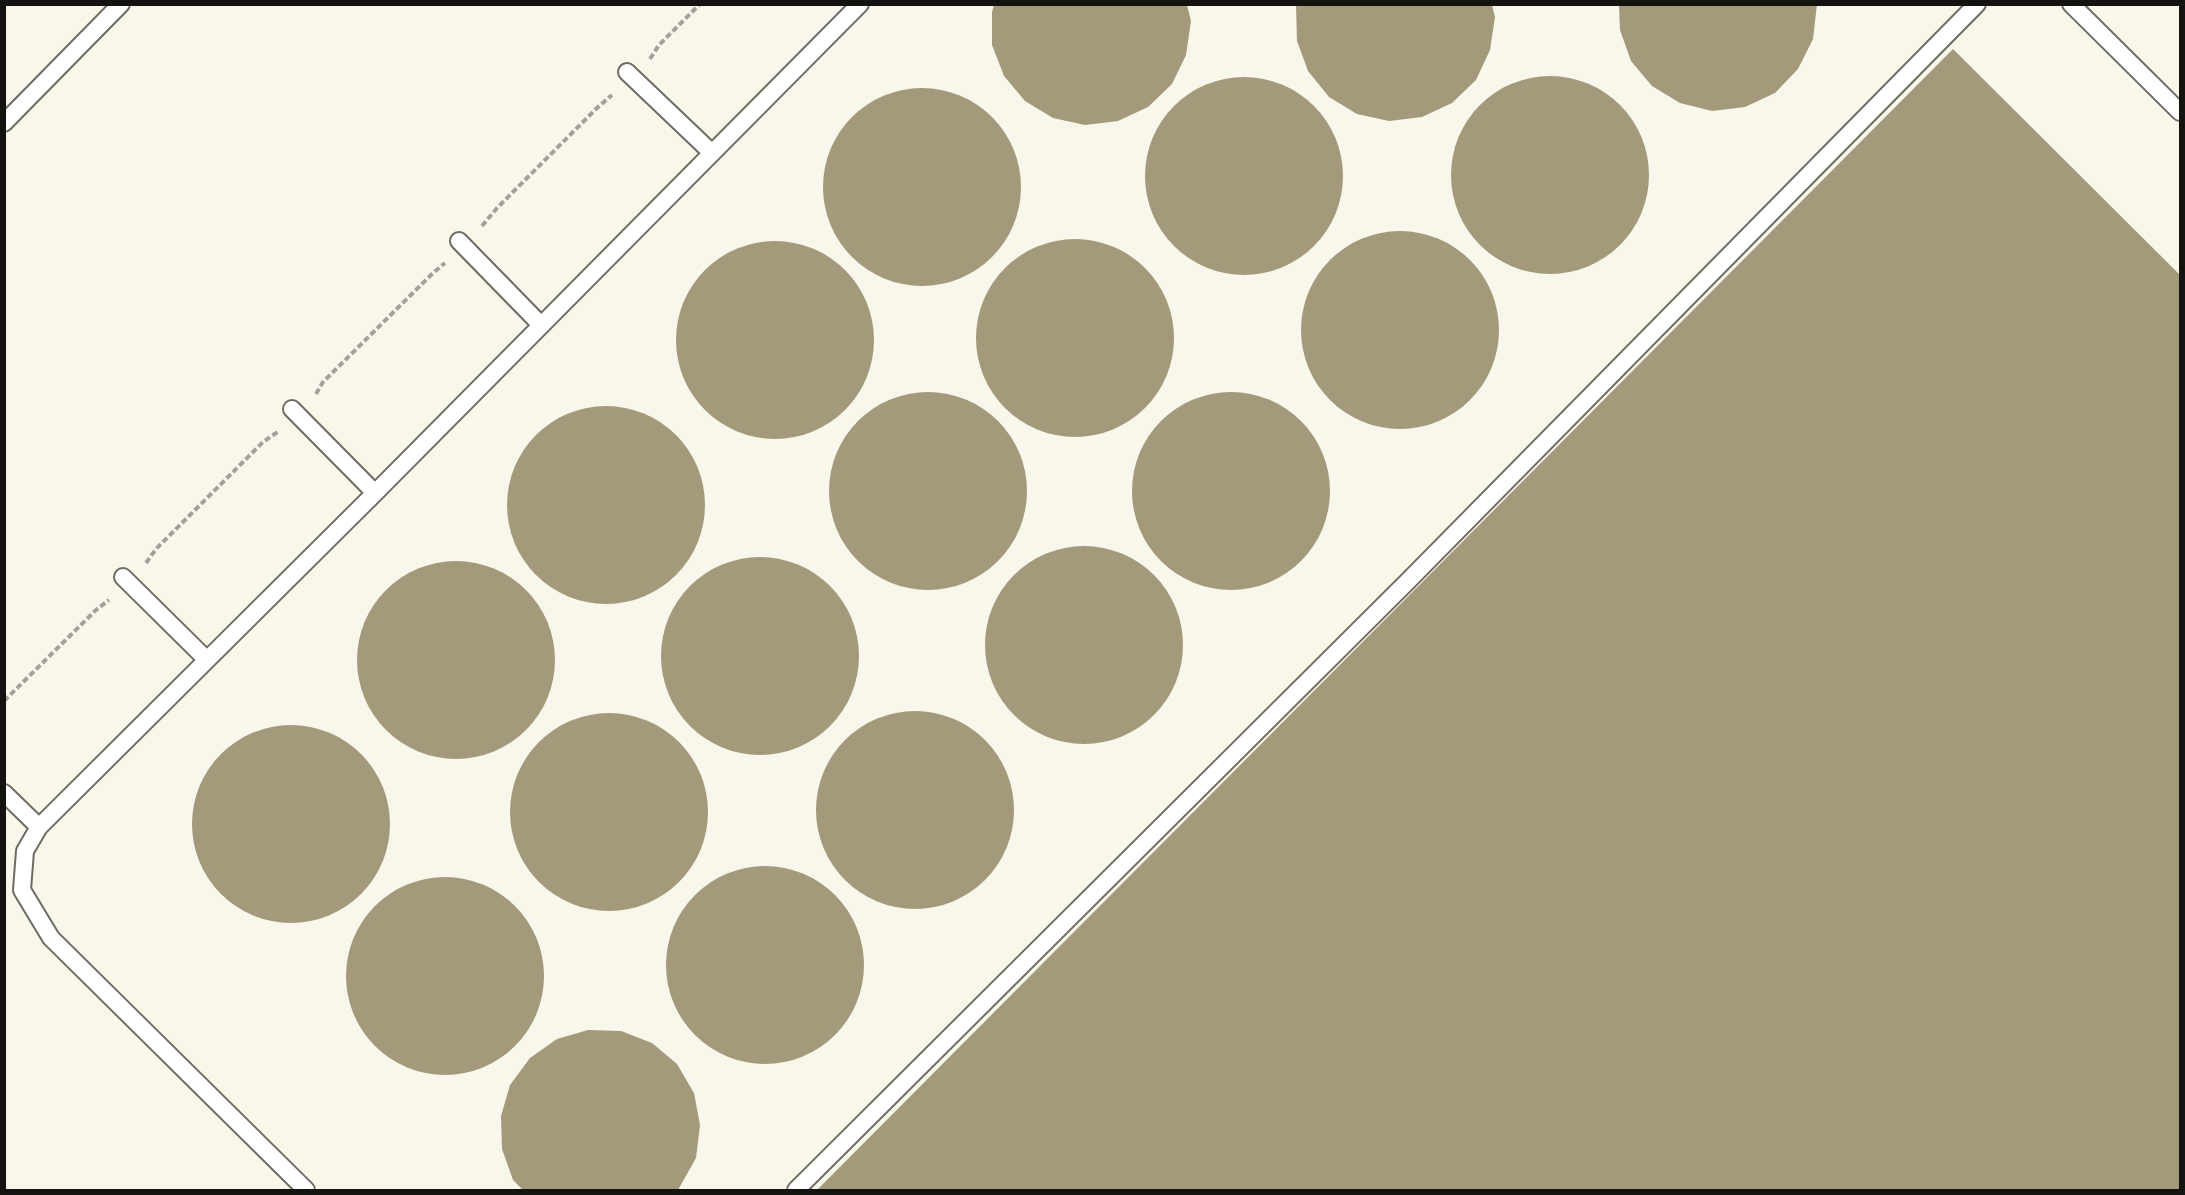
<!DOCTYPE html>
<style>
body{margin:0}
#map{position:relative;width:2185px;height:1195px;overflow:hidden;background:#f9f6eb;font-family:"DM Sans",sans-serif}
canvas{display:block}
.frame{position:absolute;inset:0;border:6px solid #14130f;pointer-events:none}
</style>
<div id="map">
<canvas width="2185" height="1195"></canvas>
<div class="frame"></div>
</div>
<script>
const c = document.querySelector('canvas').getContext('2d');
c.lineJoin = 'round';
function paint(path, color) {
  c.fillStyle = color;
  c.fill(path, 'evenodd');
}
function poly(rows) {
  const path = new Path2D();
  for (const r of rows) {
    if (r.length === 3) {
      path.moveTo(r[0] + r[2], r[1]);
      path.arc(r[0], r[1], r[2], 0, 2 * Math.PI);
      continue;
    }
    path.moveTo(r[0], r[1]);
    for (let i = 2; i < r.length; i += 2) path.lineTo(r[i], r[i + 1]);
  }
  return path;
}
function trace(path, color, width, dash) {
  c.strokeStyle = color;
  c.lineWidth = width;
  c.lineCap = dash ? 'butt' : 'round';
  c.setLineDash(dash || []);
  c.stroke(path);
}
const water = poly([
 [1817,4,1813,39,1798,69,1775,93,1745,107,1712,111,1680,103,1652,86,1631,61,1620,30,1619,5],
 [994,5,1187,5,1191,21,1186,55,1172,84,1148,107,1118,121,1085,125,1053,118,1025,101,1004,76,992,45,992,12],
 [1296,5,1492,5,1495,17,1490,50,1476,80,1452,103,1422,117,1389,121,1357,114,1329,97,1308,71,1297,41],
 [1953,49,2180,275,2180,1190,817,1190],
 [1550,175,99],
 [1244,176,99],
 [922,187,99],
 [1400,330,99],
 [1075,338,99],
 [775,340,99],
 [1231,491,99],
 [928,491,99],
 [606,505,99],
 [1084,645,99],
 [760,656,99],
 [456,660,99],
 [915,810,99],
 [609,812,99],
 [291,824,99],
 [765,965,99],
 [445,976,99],
 [588,1030,621,1031,652,1043,677,1064,694,1093,700,1125,696,1158,678,1190,523,1190,513,1180,502,1149,501,1116,510,1085,530,1058,557,1039]
]);
const path = poly([
 [650,59,659,45,700,4],
 [482,226,497,208,598,107,612,95],
 [316,394,323,382,433,273,445,263],
 [146,563,156,549,263,442,279,431],
 [4,701,96,610,109,600]
]);
const service = poly([
 [2071,4,2180,112],
 [627,72,712,153],
 [4,123,121,4],
 [459,241,541,325],
 [292,409,375,493],
 [123,577,207,660],
 [4,793,39,827],
 [306,1190,51,938,22,890,25,851,39,827,375,493,860,4],
 [796,1190,1407,582,1977,4]
]);
paint(water, '#a29a7a');
trace(service, '#6e6c62', 20);
trace(path, '#a3a199', 4, [6, 3]);
trace(service, '#fff', 16);
</script>
